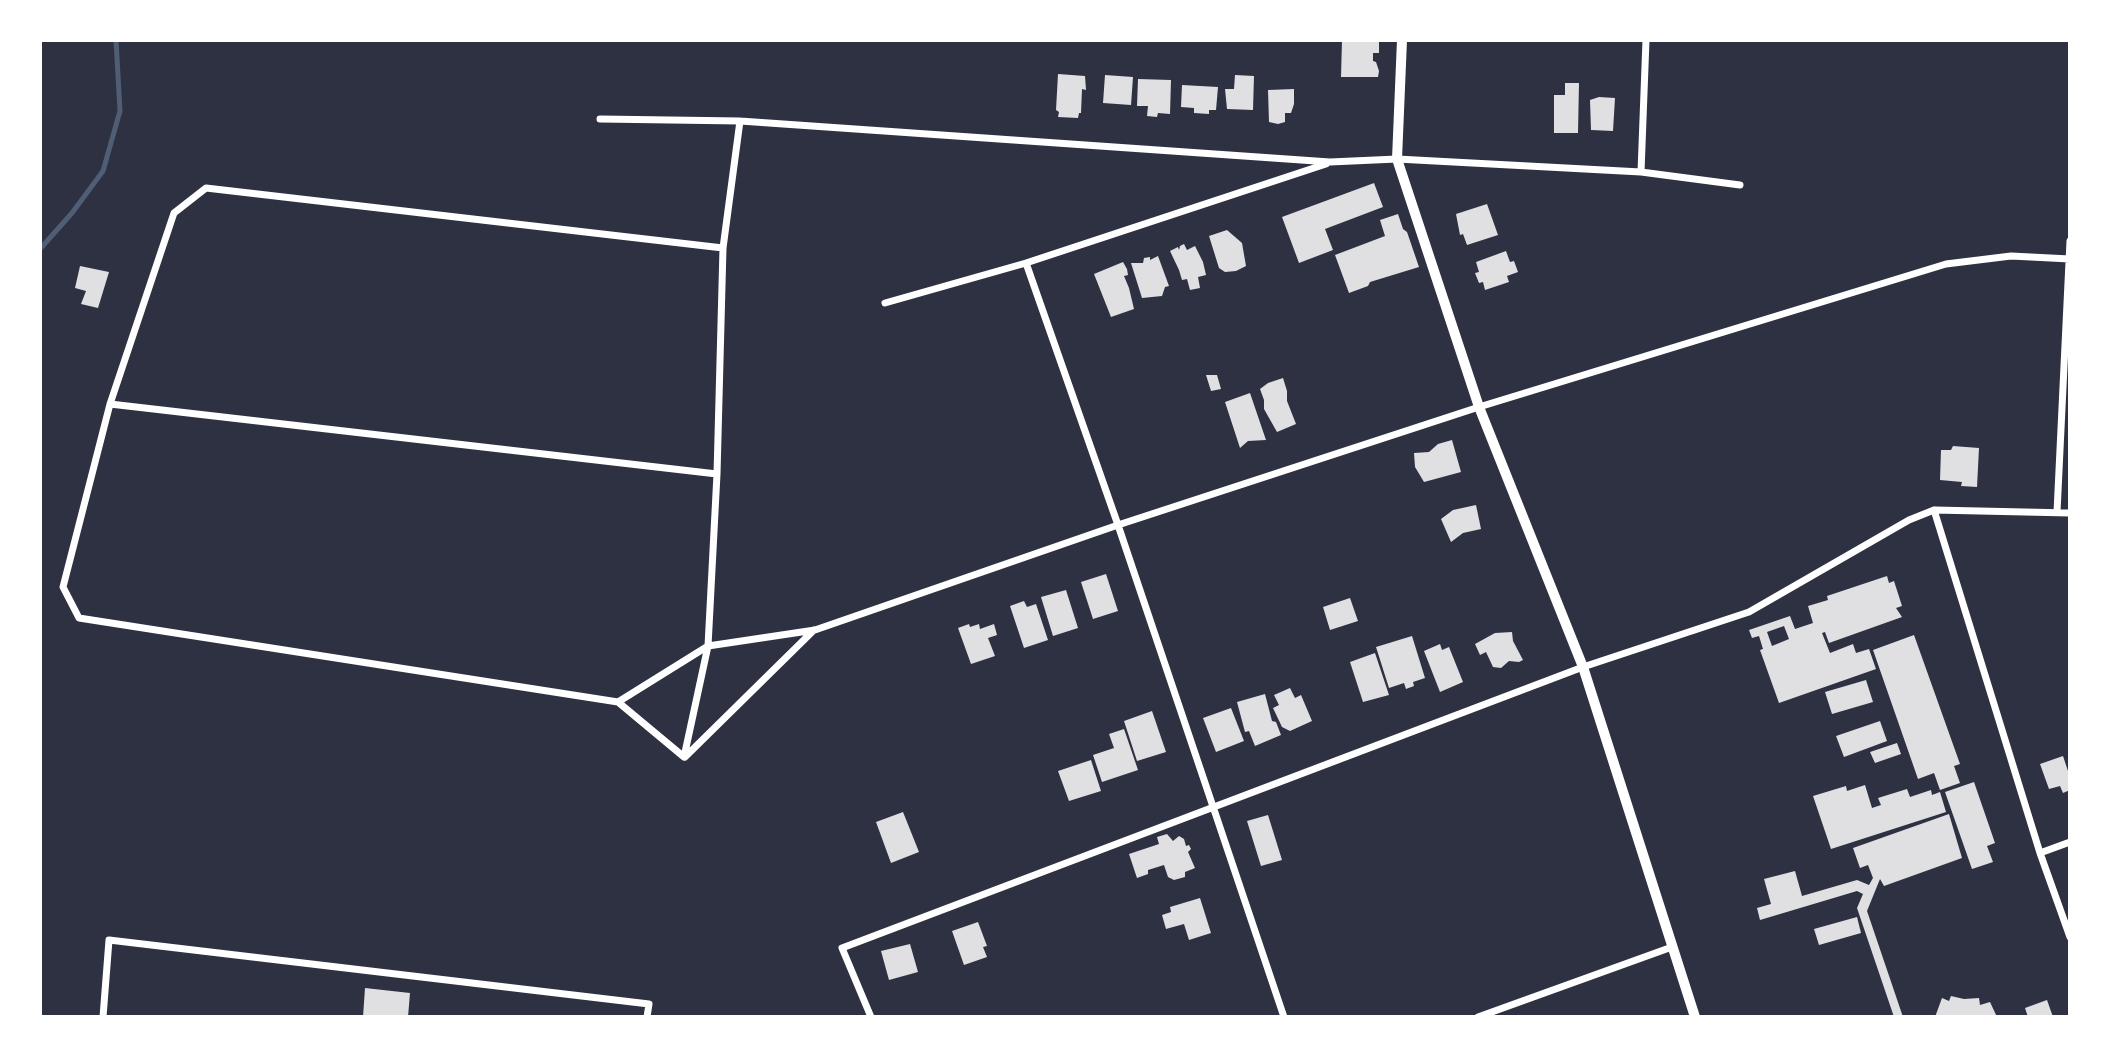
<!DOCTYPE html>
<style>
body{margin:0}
#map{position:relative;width:2110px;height:1057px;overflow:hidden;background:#2d3142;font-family:Commissioner,sans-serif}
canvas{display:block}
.frame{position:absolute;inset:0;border:42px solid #fff;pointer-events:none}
</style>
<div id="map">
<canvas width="2110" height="1057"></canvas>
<div class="frame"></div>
</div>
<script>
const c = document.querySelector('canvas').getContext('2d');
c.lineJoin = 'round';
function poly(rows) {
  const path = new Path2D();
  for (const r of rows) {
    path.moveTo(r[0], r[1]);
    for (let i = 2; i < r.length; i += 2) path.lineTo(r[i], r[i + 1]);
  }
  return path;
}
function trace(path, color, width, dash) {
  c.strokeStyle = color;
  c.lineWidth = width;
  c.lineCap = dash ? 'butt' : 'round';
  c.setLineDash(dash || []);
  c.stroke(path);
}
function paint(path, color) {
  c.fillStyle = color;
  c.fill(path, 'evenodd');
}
const stream = poly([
 [40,249,72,213,103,171,120,111,116,40]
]);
const building = poly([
 [1342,40,1379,40,1379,53,1373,53,1373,61,1376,62,1379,71,1378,77,1341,77],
 [1058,74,1085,76,1086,90,1082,89,1081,113,1079,113,1078,118,1058,117,1059,112,1056,110],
 [1105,75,1133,77,1131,105,1103,103],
 [1235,75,1254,76,1253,110,1227,109,1225,89,1234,89],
 [1138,79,1171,80,1170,114,1158,113,1157,117,1147,116,1148,106,1137,106],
 [1565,83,1579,83,1578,133,1554,133,1554,95,1565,95],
 [1182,85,1218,87,1216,110,1209,110,1209,114,1194,113,1194,108,1181,107],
 [1294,89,1294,104,1291,113,1285,113,1285,122,1278,124,1269,122,1268,90],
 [1599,97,1615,98,1613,131,1591,130,1590,100],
 [1374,183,1383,207,1325,229,1333,250,1299,263,1282,217],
 [1487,204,1498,235,1467,245,1463,234,1460,235,1456,214],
 [1398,214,1403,229,1407,232,1419,267,1370,282,1368,286,1349,293,1335,255,1385,236,1380,220],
 [1227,230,1242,243,1246,266,1236,271,1225,272,1219,268,1209,236],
 [1184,244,1187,250,1195,246,1203,262,1206,275,1198,277,1200,288,1190,290,1187,279,1182,280,1179,270,1170,251,1178,247,1179,250,1180,246],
 [1506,251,1510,262,1514,261,1518,272,1507,276,1509,282,1485,290,1483,282,1479,283,1475,273,1479,272,1476,262],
 [1158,256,1169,286,1165,287,1162,296,1142,298,1131,263,1143,263,1144,258,1150,257,1150,260],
 [1123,262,1127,269,1128,275,1124,276,1129,288,1134,309,1111,317,1094,274],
 [80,266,109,272,98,308,81,304,86,291,75,288],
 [1206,375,1217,375,1221,389,1211,391],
 [1283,378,1287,391,1287,401,1296,424,1277,432,1264,409,1264,400,1260,389,1268,383],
 [1250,393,1266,440,1248,441,1240,448,1225,402],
 [1452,440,1461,472,1424,482,1415,467,1414,453,1429,452,1438,444],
 [1953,446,1979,448,1977,487,1961,486,1962,482,1940,480,1941,450,1951,450],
 [1476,505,1481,529,1463,533,1451,542,1441,519,1453,510],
 [1106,574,1118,611,1093,619,1081,582],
 [1887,576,1889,583,1894,581,1902,606,1896,608,1902,617,1829,643,1825,632,1822,633,1830,653,1853,644,1856,653,1869,649,1876,669,1779,703,1760,650,1763,649,1759,636,1752,638,1749,630,1790,616,1795,629,1813,623,1808,606,1828,600,1827,596],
 [1784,626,1789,639,1772,646,1767,632],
 [1066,590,1078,628,1053,636,1041,597],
 [1350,598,1358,621,1330,630,1323,607],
 [1024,601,1027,607,1036,604,1048,640,1024,648,1010,606],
 [969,624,970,627,979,624,980,629,994,624,997,635,988,638,995,656,971,664,958,628],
 [1512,632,1513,641,1523,660,1519,662,1509,661,1501,668,1493,667,1486,652,1480,655,1475,644,1495,633],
 [1914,635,1960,764,1954,766,1960,783,1940,790,1934,773,1918,779,1873,650],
 [1412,636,1425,678,1413,682,1414,686,1406,689,1404,683,1389,688,1376,647],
 [1440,644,1442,650,1449,647,1463,682,1440,692,1424,651],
 [1375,653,1389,695,1363,702,1350,662],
 [1866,680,1873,702,1832,714,1825,692],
 [1290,688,1295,698,1301,695,1312,721,1290,731,1282,727,1273,708,1279,705,1274,695],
 [1265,694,1272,721,1276,722,1281,735,1255,746,1249,731,1245,732,1237,702],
 [1231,708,1244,741,1216,752,1203,718],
 [1152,711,1166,752,1137,761,1124,721],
 [1880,721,1887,741,1844,757,1836,736],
 [1124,729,1138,770,1102,782,1093,755,1114,748,1109,734],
 [1897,743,1901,754,1875,763,1870,752],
 [2063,756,2070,777,2070,790,2063,793,2060,786,2049,789,2040,764],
 [1091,760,1101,791,1069,801,1058,771],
 [1974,782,1995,843,1987,846,1993,862,1972,869,1945,792],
 [1865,785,1872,808,1881,805,1878,798,1907,789,1910,797,1931,790,1932,795,1940,792,1946,812,1831,849,1813,796,1846,786,1847,791],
 [903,812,919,852,891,863,876,822],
 [1949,814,1962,858,1884,886,1880,879,1867,911,1903,1017,1894,1017,1857,908,1863,894,1857,891,1760,920,1757,908,1771,904,1764,879,1795,871,1802,896,1857,880,1869,885,1873,878,1868,865,1860,868,1853,848],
 [1268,815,1282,860,1261,866,1247,821],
 [1167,834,1173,841,1179,836,1184,839,1186,846,1189,845,1191,849,1188,852,1195,868,1185,872,1185,877,1174,880,1168,877,1164,865,1148,870,1148,874,1137,878,1129,854,1159,844,1157,837],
 [1200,898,1211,933,1189,940,1184,924,1166,929,1162,915,1171,912,1170,907],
 [1857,917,1861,933,1819,945,1814,929],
 [978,922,987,946,983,947,987,957,964,965,952,931],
 [910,944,918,972,889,980,881,951],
 [365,988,410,993,408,1017,363,1017],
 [1951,996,1964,999,1979,998,1980,1005,1990,1002,1997,1017,1935,1017,1942,998,1949,1001],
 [2047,1000,2053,1017,2028,1017,2025,1008]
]);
const minor = poly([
 [600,119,740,121,1330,162,1397,159,1641,172,1740,185],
 [1641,172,1646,40],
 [1026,263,1118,525,1284,1017],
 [885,303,1026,263,1326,164],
 [110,404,717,474],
 [1934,510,2040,853,2070,937],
 [2057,512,2070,241],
 [618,702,708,646,815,630,1118,525,1479,407,1946,264,2011,256,2070,259],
 [684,757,618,702,79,618,63,587,110,404,174,213,206,188,723,248],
 [684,757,708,646,717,474,723,248,740,121],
 [685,757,814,630],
 [2040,853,2070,842],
 [103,1017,109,940,649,1004,647,1017],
 [871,1017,842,948,1583,667,1749,612,1909,520,1934,510,2070,513],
 [1478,1017,1672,947]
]);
const tertiary = poly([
 [1402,40,1397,159,1479,407,1583,667,1695,1017]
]);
trace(stream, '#4f5d75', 5);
paint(building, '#e0e0e3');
trace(minor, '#fff', 7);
trace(tertiary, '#fff', 10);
</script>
